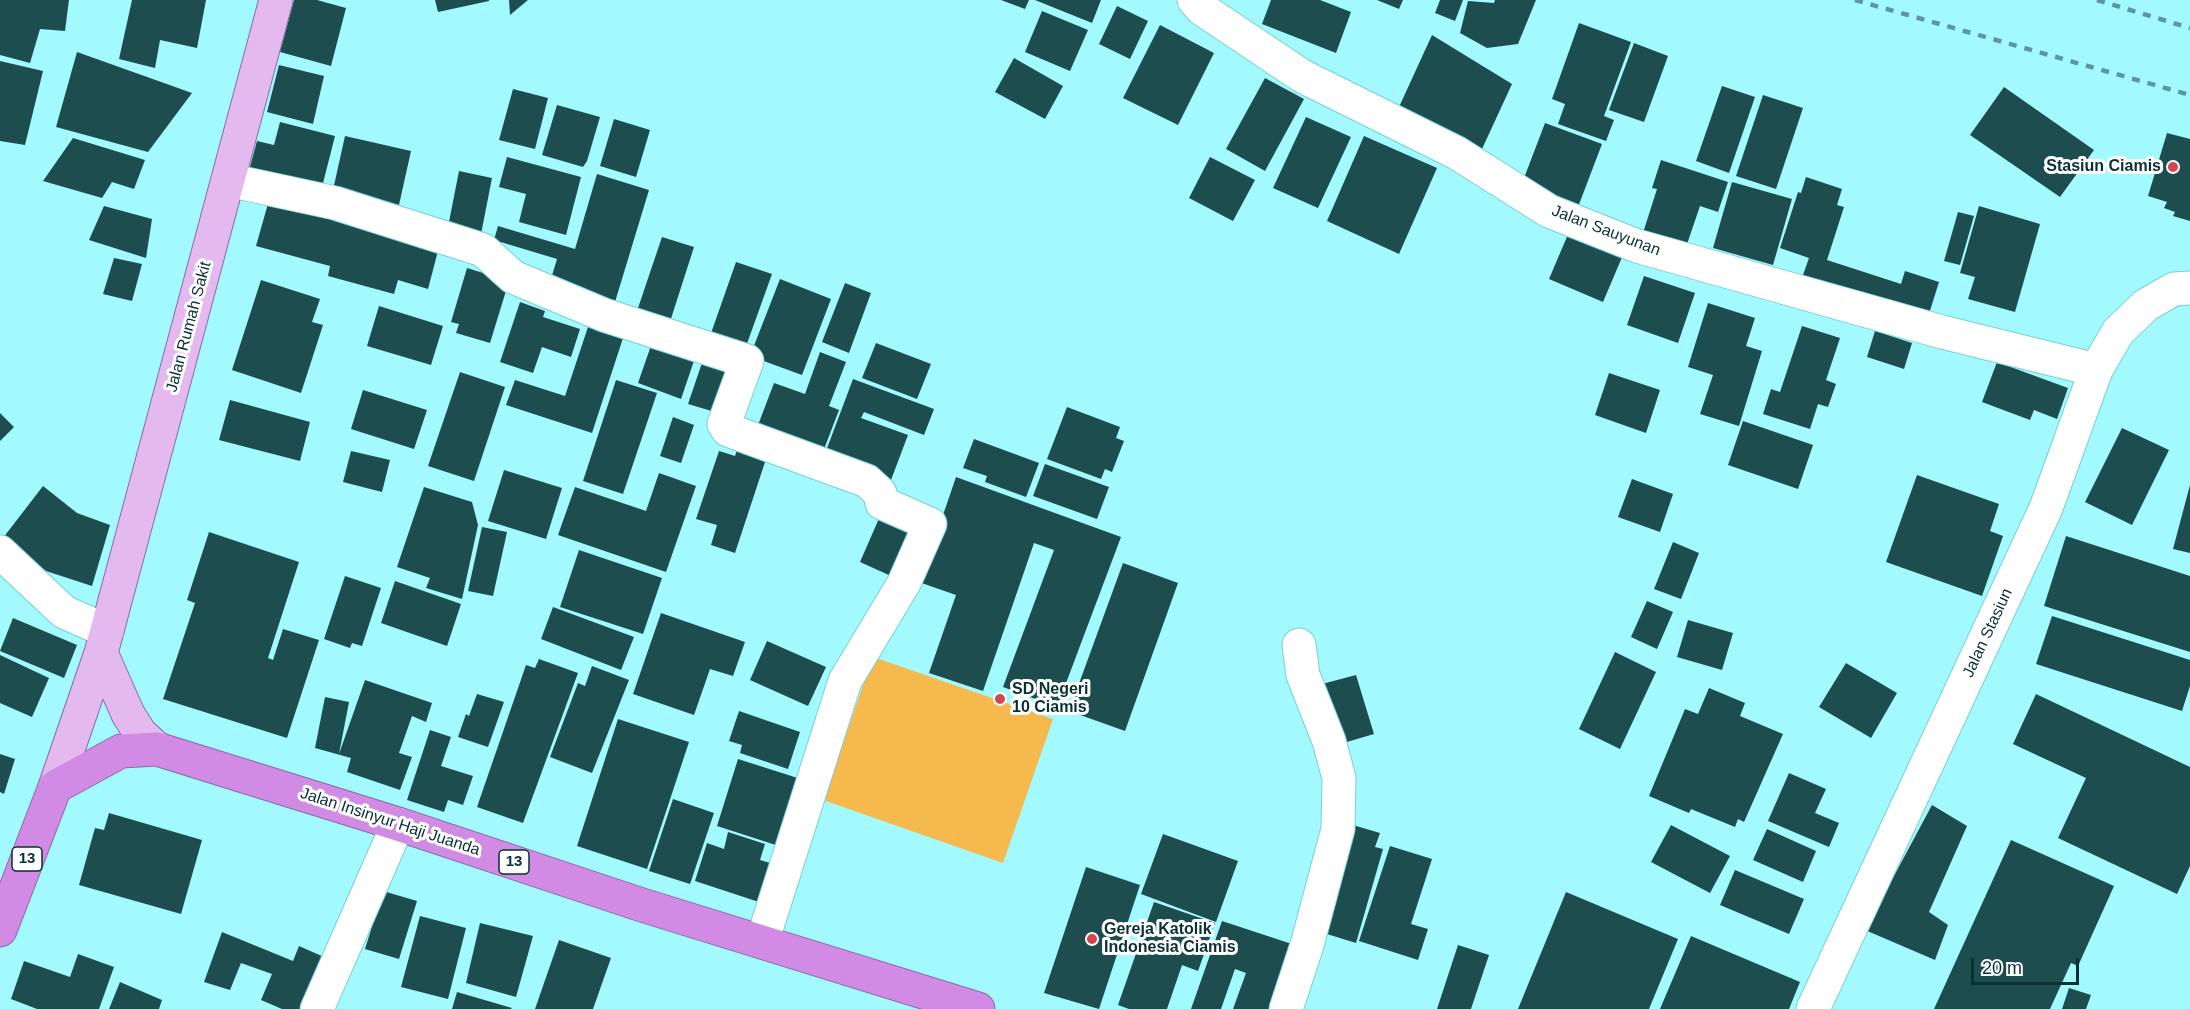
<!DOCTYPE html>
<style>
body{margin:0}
#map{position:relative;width:2190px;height:1009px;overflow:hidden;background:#a2fafe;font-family:Helvetica,sans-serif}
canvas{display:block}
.scale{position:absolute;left:1971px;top:958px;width:108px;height:27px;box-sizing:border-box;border:3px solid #093032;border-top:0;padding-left:8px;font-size:18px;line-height:21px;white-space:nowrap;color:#093032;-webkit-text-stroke:4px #fff;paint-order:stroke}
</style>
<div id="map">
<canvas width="2190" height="1009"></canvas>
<div class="scale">20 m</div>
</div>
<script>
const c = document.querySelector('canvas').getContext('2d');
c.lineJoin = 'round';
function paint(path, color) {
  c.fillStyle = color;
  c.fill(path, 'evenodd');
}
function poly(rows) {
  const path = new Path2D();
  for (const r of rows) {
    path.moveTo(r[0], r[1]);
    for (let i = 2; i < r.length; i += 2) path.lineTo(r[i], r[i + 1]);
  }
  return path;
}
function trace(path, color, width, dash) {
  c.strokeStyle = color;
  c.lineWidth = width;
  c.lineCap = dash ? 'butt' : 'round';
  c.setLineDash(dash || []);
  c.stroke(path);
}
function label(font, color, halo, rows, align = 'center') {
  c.font = font + ' Helvetica,sans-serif';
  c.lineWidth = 6;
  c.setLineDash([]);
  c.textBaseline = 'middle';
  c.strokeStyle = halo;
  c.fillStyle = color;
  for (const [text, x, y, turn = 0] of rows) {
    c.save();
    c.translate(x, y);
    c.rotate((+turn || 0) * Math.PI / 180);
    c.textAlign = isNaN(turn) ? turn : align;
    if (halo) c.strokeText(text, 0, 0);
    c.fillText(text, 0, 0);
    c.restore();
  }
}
const green = poly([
 [873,657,1053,719,1003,863,823,800]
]);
const building = poly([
 [0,0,69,0,65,31,40,29,30,63,0,55],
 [132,0,206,0,197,48,160,40,155,68,119,59],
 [294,0,317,0,346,8,331,66,280,52],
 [435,0,489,0,489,1,438,12],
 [509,0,528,0,510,15],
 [1001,0,1029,0,1025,9],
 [1035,0,1101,0,1092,23],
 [1271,0,1320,0,1351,12,1336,53,1262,24],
 [1377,0,1403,0,1399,9],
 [1440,0,1463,0,1455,21,1435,13],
 [1495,0,1536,0,1518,44,1487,48,1460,33,1468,1,1494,3],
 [1117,6,1148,21,1130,59,1099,44],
 [1042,11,1088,30,1070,71,1025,52],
 [1579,23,1631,42,1604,116,1614,120,1606,141,1558,124,1565,104,1552,99],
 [1160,25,1214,53,1178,125,1123,98],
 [1432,35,1512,84,1482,149,1399,107],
 [1634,43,1668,56,1644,122,1609,110],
 [77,52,192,93,148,152,56,127],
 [1014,58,1063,86,1045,119,995,92],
 [0,61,43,71,25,145,0,141],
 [279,65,324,76,313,124,267,112],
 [1265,78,1304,99,1265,171,1226,149],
 [1722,86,1755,97,1729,173,1696,161],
 [2004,87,2094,150,2060,197,1970,135],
 [513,89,548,98,535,149,499,140],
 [1763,95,1803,108,1776,189,1736,176],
 [557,105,600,117,587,161,583,167,542,155],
 [1306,117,1351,137,1318,208,1273,188],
 [614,119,650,130,636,177,600,166],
 [280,122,335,136,320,195,247,178,257,141,274,145],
 [1545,123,1602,144,1578,207,1521,186],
 [2167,133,2190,139,2190,221,2173,216,2175,212,2164,208,2167,202,2148,196],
 [345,136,411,151,399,205,333,190],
 [1364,136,1437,168,1399,254,1327,221],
 [73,138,145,160,134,189,112,182,102,198,43,181],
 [507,157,581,177,566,235,519,222,526,194,499,187],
 [1210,157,1255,180,1233,221,1189,198],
 [1661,160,1728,182,1718,212,1700,206,1685,250,1642,236,1657,189,1652,188],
 [459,171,492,178,481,234,448,227],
 [597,174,649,190,615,302,550,282,557,259,494,240,498,226,575,249],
 [1806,177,1842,189,1837,205,1844,207,1827,260,1901,284,1905,271,1939,282,1928,317,1803,275,1809,258,1780,248,1798,192,1801,193],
 [1732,182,1792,199,1773,265,1713,248],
 [269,200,439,247,428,289,398,280,394,294,328,276,330,266,256,246],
 [104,206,152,219,146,258,89,240],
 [1979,206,2040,224,2015,312,1968,299,1975,277,1960,273],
 [1958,212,1974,216,1960,265,1944,261],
 [1569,232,1623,255,1603,302,1549,279],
 [662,237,694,247,668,328,635,317],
 [114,258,142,264,132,301,103,294],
 [736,262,772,274,744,352,709,339],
 [467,268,509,281,490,343,456,333,459,324,451,322],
 [1644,276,1695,293,1678,343,1627,325],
 [780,279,831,299,802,375,750,356],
 [261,280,320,299,312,322,323,325,301,393,232,370],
 [845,283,871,293,849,353,822,342],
 [520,302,545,311,543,317,580,329,571,357,542,347,533,373,500,362],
 [1708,303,1755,318,1746,346,1762,351,1739,426,1700,414,1713,375,1688,367],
 [379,306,443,326,431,365,367,346],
 [1802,326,1840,338,1826,380,1836,384,1828,407,1818,404,1810,429,1763,414,1771,389,1780,392],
 [588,327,623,338,592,433,506,405,515,380,565,396],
 [1875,331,1912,343,1904,369,1867,357],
 [654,337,697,352,681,399,638,383],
 [876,343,931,364,917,399,862,378],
 [820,352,846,362,829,406,839,410,821,457,755,433,774,383,805,394],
 [705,354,741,366,725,415,688,404],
 [1997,362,2068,388,2057,419,2034,410,2030,420,1982,402],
 [460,372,505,387,474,481,428,466],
 [1609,373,1660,390,1646,433,1595,415],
 [853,379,934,409,924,435,864,412,861,418,908,435,891,480,848,464,823,459],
 [616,380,657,393,623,494,583,481],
 [363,390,427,410,414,449,351,429],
 [230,400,310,422,300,461,219,440],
 [1067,407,1120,427,1116,438,1124,441,1112,472,1105,469,1101,479,1047,459],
 [0,413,14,427,0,441],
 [673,417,694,425,681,463,660,456],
 [1743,421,1813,445,1798,489,1728,465],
 [2122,428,2169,450,2132,525,2085,502],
 [974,439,1039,463,1026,497,985,482,987,476,963,468],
 [737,450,766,459,735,553,711,545,717,525,696,519,719,451,735,456],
 [351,451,390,460,382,492,343,482],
 [1045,464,1109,487,1097,519,1033,496],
 [504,470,562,488,546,539,488,521],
 [659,473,696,486,666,572,558,535,575,487,646,511],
 [1917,475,1999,504,1990,531,2003,536,1982,596,1886,562],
 [956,477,1121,537,1057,707,1003,687,1054,550,1034,543,983,691,929,673,956,595,913,580,942,518],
 [1632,479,1673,494,1660,532,1618,517],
 [2190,485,2190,553,2173,549],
 [43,486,77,513,110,525,92,586,46,571,3,538],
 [424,487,472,502,478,525,462,599,426,588,430,578,397,567],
 [884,507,927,526,902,581,860,562],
 [482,527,507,532,493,596,468,591],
 [209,532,299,562,268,658,273,660,283,629,319,640,287,738,163,699,195,603,187,600],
 [2066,536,2190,576,2190,652,2044,606],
 [1673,542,1699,553,1681,599,1654,589],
 [579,550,662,578,643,634,560,607],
 [1123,563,1178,583,1125,731,1069,711],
 [345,576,381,588,362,646,352,643,350,648,324,639],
 [395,581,461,604,447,646,381,623],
 [1647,601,1673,612,1657,649,1631,637],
 [553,607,634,637,621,670,541,639],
 [661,613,745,642,733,676,710,669,694,715,633,694],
 [2052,616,2190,660,2190,686,2182,711,2036,664],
 [13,618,77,645,64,678,0,651],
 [1688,620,1733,633,1722,670,1677,657],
 [767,641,826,667,808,706,750,680],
 [1615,652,1656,672,1620,749,1579,729],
 [0,655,49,678,32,717,0,703],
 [539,659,578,673,523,823,477,807,526,665,535,668],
 [1846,663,1897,693,1871,738,1819,707],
 [592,666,629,680,592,773,550,757,578,683,585,686],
 [1356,675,1374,734,1340,744,1322,684],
 [365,680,432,703,426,722,412,716,399,753,412,757,400,790,347,772,351,758,315,748,325,697,349,702,339,754],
 [1709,688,1745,703,1740,716,1783,734,1744,822,1738,819,1735,827,1691,809,1689,813,1649,796,1685,709,1698,714],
 [477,694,504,702,488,747,458,737,466,714,469,716],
 [2036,694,2190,767,2190,866,2177,894,2058,838,2086,778,2013,744],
 [739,711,800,732,788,769,740,753,742,745,729,741],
 [618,719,689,742,647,869,577,846],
 [430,730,451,737,441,766,473,776,463,805,448,800,444,812,407,800],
 [0,754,15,759,4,794,0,792],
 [738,759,807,781,785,848,717,826],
 [1789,773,1826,789,1815,813,1839,823,1829,847,1768,821],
 [673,799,714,813,690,884,649,871],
 [1932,805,1967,826,1929,912,1948,925,1935,960,1865,930],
 [109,813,202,840,181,914,79,885,95,828,104,830],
 [1346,823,1380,833,1375,847,1383,849,1356,943,1314,930],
 [1671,825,1730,856,1710,893,1651,862],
 [1767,829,1816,851,1803,882,1753,860],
 [728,832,765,844,760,860,777,865,765,904,695,881,707,843,724,849],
 [1163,834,1238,861,1216,922,1141,894],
 [2011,840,2114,886,2078,966,2071,963,2050,1009,1934,1009],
 [1390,846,1432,859,1411,924,1428,929,1418,960,1359,941],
 [1086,867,1140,885,1099,1009,1044,993],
 [1735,870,1804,899,1789,934,1720,905],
 [383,891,417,901,399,959,365,949],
 [1566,892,1678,939,1649,1009,1518,1009],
 [1154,902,1215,923,1198,971,1182,965,1167,1009,1129,1009,1118,1005],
 [420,916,466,928,448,999,401,987],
 [1222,921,1301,947,1279,1009,1233,1009,1246,973,1235,969,1221,1009,1191,1009],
 [480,923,533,936,516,997,466,983],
 [222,932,293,961,299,946,333,961,312,1009,282,1009,261,1000,272,974,241,963,230,990,204,982],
 [1691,936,1800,982,1789,1009,1660,1009],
 [559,940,611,958,593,1009,535,1009],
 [1458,945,1489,955,1471,1009,1437,1009],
 [78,954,114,967,99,1009,37,1009,11,999,24,961,70,977],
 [120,982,162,1000,159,1009,109,1009],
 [2069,988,2091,995,2086,1009,2062,1009],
 [457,992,512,1008,511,1009,452,1009]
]);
const minor = poly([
 [1194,0,1202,9,1302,76,1457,153,1549,211,1637,246,1942,332,2096,370],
 [228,180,335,203,483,250,513,277,604,315,747,361,724,424,728,430,867,481,880,493,882,503,930,524,904,583,845,681,762,942],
 [0,552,64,612,107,631],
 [317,1009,398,824],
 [1286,1009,1307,945,1338,829,1339,778,1329,741,1303,675,1299,645],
 [1813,1009,2046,508,2096,370,2118,332,2146,305,2174,289,2190,288]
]);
const major = poly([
 [101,653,128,714,140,733,157,749],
 [55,787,101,653,276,0]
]);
const highway = poly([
 [0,930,55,787,121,751,157,749,398,824,642,905,978,1009]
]);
const rail = poly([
 [1855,0,2190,95],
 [2097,0,2190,28]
]);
const markers = [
 [2173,167,6,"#d44452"],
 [1000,699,6,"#d44452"],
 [1092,939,6,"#d44452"]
];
const shields = [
 [27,859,30],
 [514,862,30]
];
const shieldNames = [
 ["13",27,859],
 ["13",514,862]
];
const poiNames = [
 ["Stasiun Ciamis",2161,167,"right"],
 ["SD Negeri",1012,690],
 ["10 Ciamis",1012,708],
 ["Gereja Katolik",1104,930],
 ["Indonesia Ciamis",1104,948]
];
const streetNames = [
 ["Jalan Sauyunan",1606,231,21],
 ["Jalan Rumah Sakit",189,327,-75],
 ["Jalan Stasiun",1988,633,-65],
 ["Jalan Insinyur Haji Juanda",390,822,18]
];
paint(green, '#f6b94d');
paint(building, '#1d4d4f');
trace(minor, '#78d0d4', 35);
trace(major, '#8b6ba6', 35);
trace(highway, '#8b6ba6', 35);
trace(minor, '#fff', 33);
trace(major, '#e3b9ef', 33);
trace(highway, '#d18be4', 33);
trace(rail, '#59999d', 4.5, [8, 8]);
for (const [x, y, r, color] of markers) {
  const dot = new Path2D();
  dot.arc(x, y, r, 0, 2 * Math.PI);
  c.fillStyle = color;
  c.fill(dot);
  trace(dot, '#fff', 2);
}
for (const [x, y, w] of shields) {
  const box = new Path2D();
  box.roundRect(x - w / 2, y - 12, w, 24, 4.5);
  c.fillStyle = '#fff';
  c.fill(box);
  trace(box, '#093032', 1.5);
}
label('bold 15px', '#093032', null, shieldNames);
label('bold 16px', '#093032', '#fff', poiNames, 'left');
label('16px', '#093032', '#fff', streetNames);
</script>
